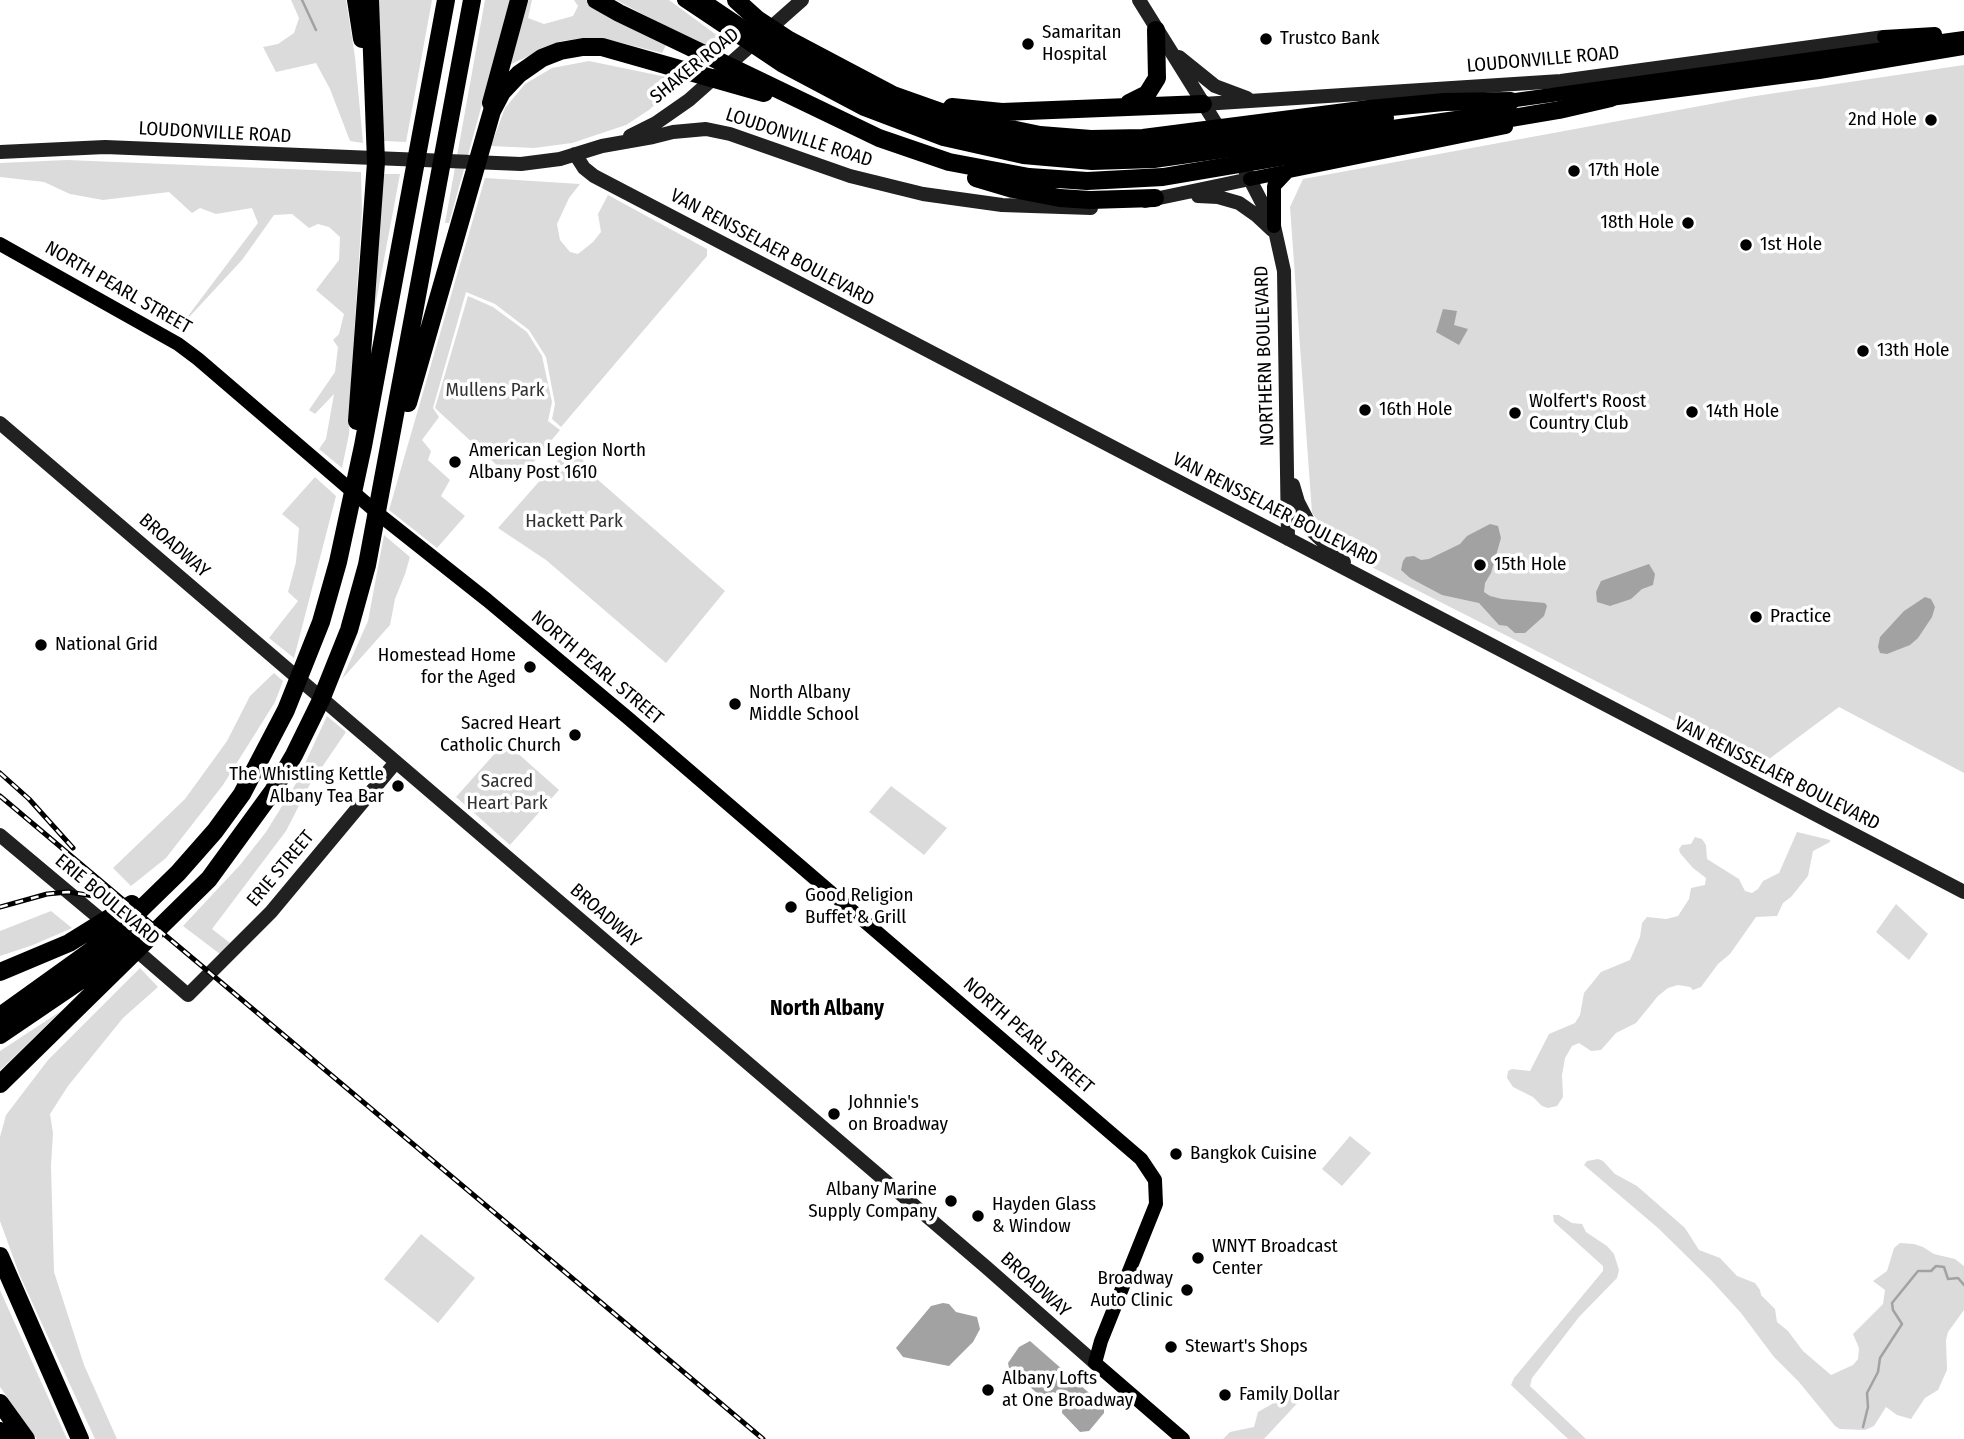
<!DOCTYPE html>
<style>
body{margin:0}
canvas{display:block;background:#fff}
</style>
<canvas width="1964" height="1439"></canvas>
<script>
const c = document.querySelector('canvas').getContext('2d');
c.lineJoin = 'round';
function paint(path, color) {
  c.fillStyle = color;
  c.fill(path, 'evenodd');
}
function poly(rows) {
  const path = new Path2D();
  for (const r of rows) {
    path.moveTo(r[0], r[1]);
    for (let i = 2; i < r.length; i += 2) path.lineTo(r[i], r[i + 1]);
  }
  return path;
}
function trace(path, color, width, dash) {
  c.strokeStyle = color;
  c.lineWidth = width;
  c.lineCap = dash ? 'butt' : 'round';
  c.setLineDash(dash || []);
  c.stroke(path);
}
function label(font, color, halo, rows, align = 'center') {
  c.font = font + ' "Fira Sans Condensed",sans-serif';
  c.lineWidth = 7;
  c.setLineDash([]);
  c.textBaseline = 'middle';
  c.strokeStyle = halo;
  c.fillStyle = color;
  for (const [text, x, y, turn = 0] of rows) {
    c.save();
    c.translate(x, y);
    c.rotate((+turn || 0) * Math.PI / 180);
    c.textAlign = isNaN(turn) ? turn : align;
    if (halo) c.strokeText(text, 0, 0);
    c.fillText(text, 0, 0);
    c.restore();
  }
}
const green = poly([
 [291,0,346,0,355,57,363,143,350,141,330,89,316,63,276,72,263,47,278,44,294,33,299,18],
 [376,0,432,0,406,142,383,141],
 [485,0,511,0,449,223,445,223],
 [526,0,532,0,528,18,544,24,573,16,578,6,574,0,586,0,605,14,666,45,662,53,614,41,587,38,561,41,507,66],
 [616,0,669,0,726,42,714,52],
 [589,61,681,80,649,110,626,125,572,143,534,148,491,146,505,108,525,84,552,68],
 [1964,65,1964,773,1839,707,1761,765,1340,551,1312,513,1290,207,1303,179,1749,97],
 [67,160,361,172,362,212,351,382,349,434,342,468,319,449,326,439,334,394,315,414,309,410,335,372,338,347,333,340,339,334,344,314,316,290,339,260,340,237,329,227,318,224,309,228,292,214,274,215,242,260,179,328,258,223,252,208,216,214,200,208,192,213,169,192,103,200,70,194,44,182,0,177,0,163],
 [382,174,400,174,373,318],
 [485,178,580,184,569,198,557,224,560,240,570,252,578,254,593,242,601,232,598,214,608,195,707,249,707,256,561,427,552,419,555,404,546,357,529,330,495,304,466,292,433,408,439,417,422,440,431,451,428,460,450,480,441,496,465,516,437,548,389,510],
 [468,296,493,307,527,332,542,356,552,402,548,421,560,430,516,483,435,408],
 [574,442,589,472,725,591,666,663,546,560,498,528],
 [315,477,336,496,294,658,269,638,298,601,288,592,296,562,299,528,282,514],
 [384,535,410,557,405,574,395,599,390,625,342,679,368,621],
 [274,673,283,681,275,702,223,785,166,858,131,886,113,868,185,799,227,741,250,696],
 [327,716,346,732,309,786,286,831,212,929,230,943,220,954,183,926,240,865,266,832,295,785],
 [505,742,559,790,510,845,456,797],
 [891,786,947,828,924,855,869,812],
 [1797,832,1830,840,1830,842,1813,851,1808,876,1791,897,1783,903,1777,916,1756,917,1730,954,1718,964,1701,987,1693,990,1690,987,1678,985,1668,988,1658,996,1636,1023,1616,1033,1601,1050,1591,1051,1579,1043,1572,1046,1565,1058,1562,1075,1563,1097,1557,1106,1548,1108,1542,1106,1533,1097,1513,1087,1507,1078,1508,1071,1512,1069,1530,1071,1549,1034,1575,1023,1580,1015,1584,993,1601,972,1630,960,1640,937,1642,923,1647,917,1666,919,1678,916,1689,899,1691,888,1705,885,1706,878,1693,868,1680,853,1679,849,1682,845,1691,844,1695,837,1702,839,1706,845,1707,859,1739,879,1745,891,1752,893,1758,889,1763,881,1779,873],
 [1896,904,1928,934,1909,960,1876,932],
 [51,911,72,928,33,945,0,956,0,931],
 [140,968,158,987,123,1018,68,1086,50,1114,53,1133,51,1166,54,1272,84,1365,117,1439,95,1439,20,1276,0,1221,0,1137,6,1115,48,1060],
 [61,1011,11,1060,0,1070,0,1051],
 [1350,1136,1371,1153,1342,1186,1322,1169],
 [1598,1159,1603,1161,1615,1174,1637,1186,1685,1228,1699,1250,1720,1258,1737,1276,1755,1283,1760,1290,1761,1295,1775,1309,1777,1322,1788,1331,1803,1351,1831,1375,1853,1365,1858,1359,1859,1348,1853,1334,1883,1304,1885,1290,1873,1281,1887,1271,1894,1248,1900,1243,1914,1244,1923,1247,1934,1254,1955,1259,1964,1266,1964,1310,1948,1332,1946,1340,1947,1370,1938,1390,1925,1398,1911,1419,1897,1415,1886,1407,1874,1426,1865,1430,1840,1429,1835,1426,1799,1382,1774,1357,1741,1313,1710,1279,1658,1228,1584,1165,1587,1161],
 [1553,1215,1559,1215,1572,1223,1582,1224,1586,1232,1607,1246,1614,1254,1619,1270,1617,1278,1579,1317,1532,1378,1530,1386,1586,1439,1568,1439,1511,1385,1514,1378,1603,1271,1603,1266,1554,1222],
 [421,1234,475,1278,438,1323,384,1279],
 [0,1290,25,1346,67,1439,37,1439,0,1387],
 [1306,1387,1308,1390,1304,1396,1264,1439,1223,1439,1230,1432,1254,1427,1258,1412,1272,1404,1275,1390,1281,1388,1294,1391]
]);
const water = poly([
 [1443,309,1457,311,1454,325,1468,329,1459,345,1436,332],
 [1490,524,1498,526,1501,538,1491,573,1485,583,1484,592,1490,596,1502,599,1545,603,1547,606,1544,616,1525,633,1515,633,1507,626,1499,625,1479,603,1442,595,1410,578,1401,570,1403,561,1406,557,1414,556,1421,560,1429,559,1460,544,1467,536],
 [1649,564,1655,574,1653,585,1642,589,1631,599,1610,606,1597,602,1596,592,1601,581],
 [1925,597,1931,599,1935,607,1932,617,1918,638,1910,645,1887,654,1880,653,1878,647,1880,637,1904,611],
 [943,1303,949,1304,956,1312,977,1317,980,1329,973,1342,949,1366,903,1357,896,1348,931,1306],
 [1030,1341,1104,1406,1104,1413,1089,1431,1080,1432,1062,1413,1063,1399,1059,1394,1053,1392,1045,1395,1039,1395,1009,1368,1008,1363,1019,1347]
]);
const stream = poly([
 [302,0,316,30],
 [1863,1427,1868,1407,1867,1393,1878,1372,1880,1358,1902,1324,1893,1310,1892,1303,1918,1271,1931,1271,1936,1266,1944,1267,1948,1279,1958,1278,1964,1285]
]);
const secondary = poly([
 [1139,0,1223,135],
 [1179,57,1215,86,1247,98],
 [1203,104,1561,81,1884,37],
 [630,136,656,123,689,100,802,0],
 [0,152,105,147,521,164,560,159,602,146,653,137,673,132,706,129,730,134,850,176,923,194,1002,205,1091,208],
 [575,154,584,168,594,176,1964,892],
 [1245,170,1274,226,1284,271,1288,539],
 [1198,196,1218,197,1239,203,1256,215,1272,230],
 [1145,201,1250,179],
 [0,423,986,1267,1095,1363],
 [1293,485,1298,502,1314,533,1344,562],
 [0,835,111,928],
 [129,944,188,995,271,912,396,762]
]);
const primary = poly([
 [684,0,781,65,864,109,943,139,1023,157,1092,163,1154,161,1498,112],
 [703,0,779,51,864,97,928,123,1015,144,1077,151,1145,151,1387,118],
 [1884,37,1935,34],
 [1602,100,1819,72,1964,48],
 [1501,102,1964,38],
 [1250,179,1506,127],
 [1274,226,1274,186,1289,170],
 [0,244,178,344,198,359,381,516,487,600,628,718,1141,1159,1155,1180,1156,1204,1101,1341,1095,1363,1183,1439]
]);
const highway = poly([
 [356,0,362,39],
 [596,0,619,13,879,138,949,162,1029,177,1087,181,1163,177,1559,110,1611,98],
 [736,0,757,19,789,40,893,95,958,118,1040,135,1091,139,1143,138,1369,109,1444,102,1511,101],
 [491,103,519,0],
 [1129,103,1147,94,1157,78,1156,30],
 [952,107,1002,112,1203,104],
 [976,178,1013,189,1060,198,1090,200,1155,198],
 [408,403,492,111,502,92,519,74,542,58,560,51,583,47,602,47,764,93],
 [357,421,376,162,370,0],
 [0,972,69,943,132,904],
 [0,1016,99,945,139,911,178,873,215,831,242,794,286,710,321,622,338,562,363,446,446,0],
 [0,1035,81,980,136,937],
 [0,1084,209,879,273,791,294,755,321,700,349,630,367,565,472,0],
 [0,1256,80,1439],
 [0,1403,26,1439],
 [0,1431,6,1439]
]);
const rail = poly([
 [0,773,29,799,73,848],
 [0,796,763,1439],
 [0,907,47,894,68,892,100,897,121,907]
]);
const markers = [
 [1266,39,7,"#000"],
 [1028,44,7,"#000"],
 [1931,120,7,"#000"],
 [1574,171,7,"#000"],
 [1688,223,7,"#000"],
 [1746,245,7,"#000"],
 [1863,351,7,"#000"],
 [1365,410,7,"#000"],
 [1692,412,7,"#000"],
 [1515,413,7,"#000"],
 [455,462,7,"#000"],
 [1480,565,7,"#000"],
 [1756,617,7,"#000"],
 [41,645,7,"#000"],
 [530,667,7,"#000"],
 [735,704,7,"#000"],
 [575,735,7,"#000"],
 [398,786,7,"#000"],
 [791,907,7,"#000"],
 [834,1114,7,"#000"],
 [1176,1154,7,"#000"],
 [951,1201,7,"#000"],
 [978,1216,7,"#000"],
 [1198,1258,7,"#000"],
 [1187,1290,7,"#000"],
 [1171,1347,7,"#000"],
 [988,1390,7,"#000"],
 [1225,1395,7,"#000"]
];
const poiNames = [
 ["Samaritan",1042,33],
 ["Hospital",1042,55],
 ["Trustco Bank",1280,39],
 ["2nd Hole",1917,120,"right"],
 ["17th Hole",1588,171],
 ["18th Hole",1674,223,"right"],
 ["1st Hole",1760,245],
 ["13th Hole",1877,351],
 ["Wolfert's Roost",1529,402],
 ["Country Club",1529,424],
 ["16th Hole",1379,410],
 ["14th Hole",1706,412],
 ["American Legion North",469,451],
 ["Albany Post 1610",469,473],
 ["15th Hole",1494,565],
 ["Practice",1770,617],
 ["National Grid",55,645],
 ["Homestead Home",516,656,"right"],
 ["for the Aged",516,678,"right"],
 ["North Albany",749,693],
 ["Middle School",749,715],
 ["Sacred Heart",561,724,"right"],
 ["Catholic Church",561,746,"right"],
 ["The Whistling Kettle",384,775,"right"],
 ["Albany Tea Bar",384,797,"right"],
 ["Good Religion",805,896],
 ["Buffet & Grill",805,918],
 ["Johnnie's",848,1103],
 ["on Broadway",848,1125],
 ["Bangkok Cuisine",1190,1154],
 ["Albany Marine",937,1190,"right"],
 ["Supply Company",937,1212,"right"],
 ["Hayden Glass",992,1205],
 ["& Window",992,1227],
 ["WNYT Broadcast",1212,1247],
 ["Center",1212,1269],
 ["Broadway",1173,1279,"right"],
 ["Auto Clinic",1173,1301,"right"],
 ["Stewart's Shops",1185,1347],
 ["Albany Lofts",1002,1379],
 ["at One Broadway",1002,1401],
 ["Family Dollar",1239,1395]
];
const streetNames = [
 ["LOUDONVILLE ROAD",1543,60,-5],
 ["SHAKER ROAD",695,66,-39],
 ["LOUDONVILLE ROAD",215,133,3],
 ["LOUDONVILLE ROAD",799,138,18],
 ["VAN RENSSELAER BOULEVARD",772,248,28],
 ["NORTH PEARL STREET",118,288,30],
 ["NORTHERN BOULEVARD",1265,356,-92],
 ["VAN RENSSELAER BOULEVARD",1275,510,27],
 ["BROADWAY",174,546,41],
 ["NORTH PEARL STREET",597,668,40],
 ["VAN RENSSELAER BOULEVARD",1777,774,27],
 ["ERIE STREET",281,869,-50],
 ["ERIE BOULEVARD",107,900,40],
 ["BROADWAY",605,916,41],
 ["NORTH PEARL STREET",1028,1036,41],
 ["BROADWAY",1035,1285,42]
];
const parkNames = [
 ["Mullens Park",495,391],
 ["Hackett Park",574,522],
 ["Sacred",507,782],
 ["Heart Park",507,804]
];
const neighbourhoodNames = [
 ["North Albany",827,1009]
];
paint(green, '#dbdbdb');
paint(water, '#a2a2a2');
trace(stream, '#a2a2a2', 2.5);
trace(secondary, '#212121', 14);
trace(primary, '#000', 14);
trace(highway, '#000', 18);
trace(rail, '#000', 5);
trace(rail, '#fff', 2.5, [8]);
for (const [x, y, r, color] of markers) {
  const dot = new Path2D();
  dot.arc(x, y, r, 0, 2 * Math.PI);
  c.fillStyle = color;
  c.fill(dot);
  trace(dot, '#fff', 2.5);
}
label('19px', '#000', '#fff', poiNames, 'left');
label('19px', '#000', '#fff', streetNames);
label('19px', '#323232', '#fff', parkNames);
label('bold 21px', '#000', '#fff', neighbourhoodNames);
</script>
